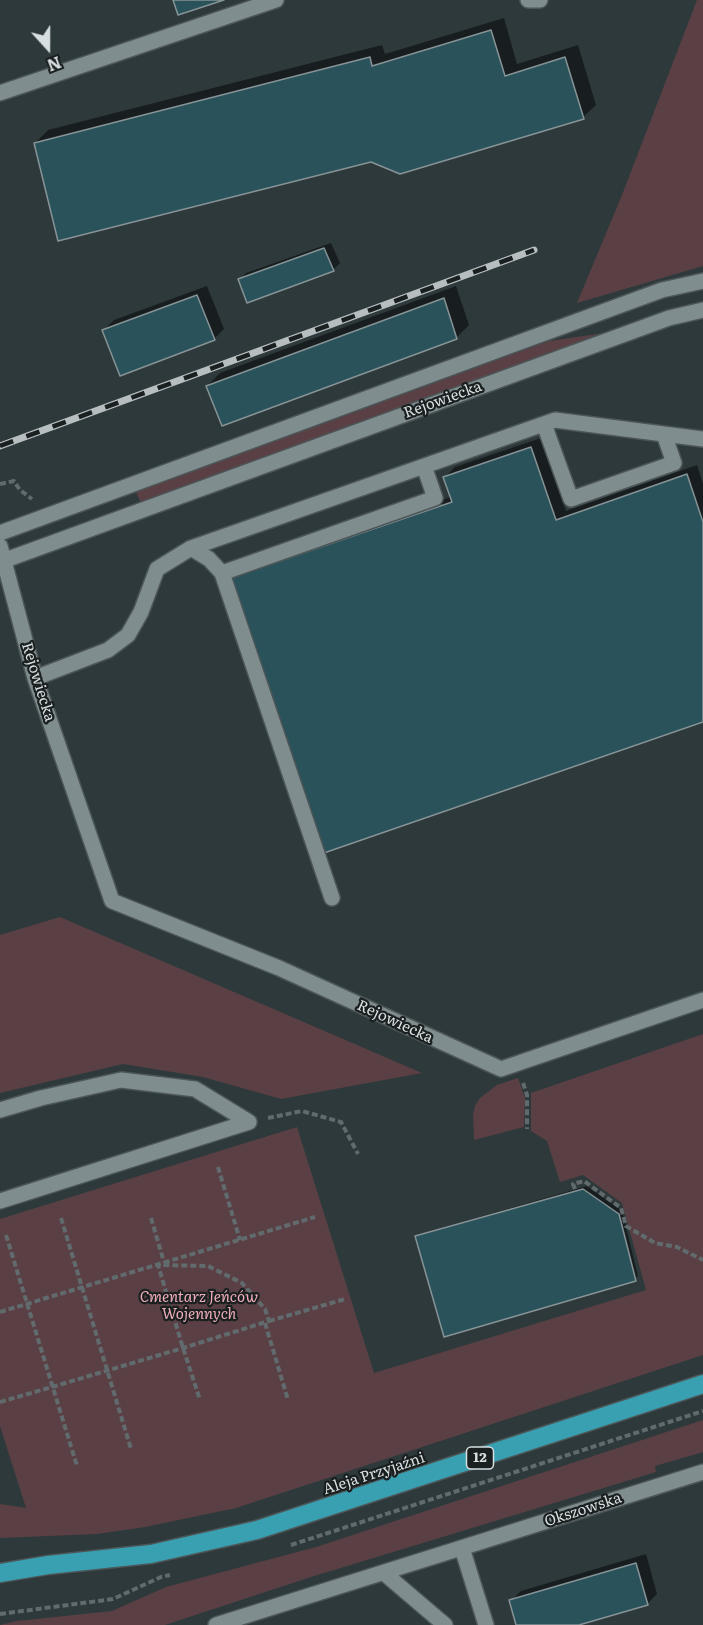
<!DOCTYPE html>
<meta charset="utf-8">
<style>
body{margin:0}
#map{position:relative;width:703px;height:1625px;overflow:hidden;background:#2e393b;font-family:Literata,serif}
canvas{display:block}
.north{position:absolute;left:18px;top:18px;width:60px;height:60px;-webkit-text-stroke:4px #1a1f20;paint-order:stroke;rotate:159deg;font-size:16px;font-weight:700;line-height:24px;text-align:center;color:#d8dfe1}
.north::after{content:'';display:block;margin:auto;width:21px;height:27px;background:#d8dfe1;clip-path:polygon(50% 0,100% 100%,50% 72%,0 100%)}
</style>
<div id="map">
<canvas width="703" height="1625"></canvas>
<div class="north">N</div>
</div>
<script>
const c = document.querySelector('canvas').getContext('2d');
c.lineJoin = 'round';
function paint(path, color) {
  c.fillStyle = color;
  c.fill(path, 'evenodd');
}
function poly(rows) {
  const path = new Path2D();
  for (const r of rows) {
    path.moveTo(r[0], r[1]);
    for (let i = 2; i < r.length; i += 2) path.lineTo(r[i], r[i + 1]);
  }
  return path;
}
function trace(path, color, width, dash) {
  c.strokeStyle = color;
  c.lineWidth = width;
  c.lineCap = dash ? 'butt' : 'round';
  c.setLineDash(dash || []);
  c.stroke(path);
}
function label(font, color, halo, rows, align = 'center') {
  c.font = font + ' Literata,serif';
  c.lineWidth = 4.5;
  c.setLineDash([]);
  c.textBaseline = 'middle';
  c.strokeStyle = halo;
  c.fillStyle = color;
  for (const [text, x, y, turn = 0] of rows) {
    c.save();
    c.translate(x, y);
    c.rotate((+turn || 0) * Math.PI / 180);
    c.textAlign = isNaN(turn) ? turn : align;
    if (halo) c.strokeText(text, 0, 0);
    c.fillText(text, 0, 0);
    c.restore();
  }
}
const green = poly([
 [697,0,703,0,703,266,577,303,622,195],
 [611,332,141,503,136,492,549,341],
 [60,917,422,1073,281,1099,203,1077,123,1064,0,1093,0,935],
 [703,1034,703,1355,236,1508,145,1527,97,1534,0,1538,0,1504,26,1508,0,1426,0,1219,297,1127,374,1373,646,1290,622,1203,583,1175,560,1182,547,1141,531,1131,531,1093],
 [518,1078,525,1098,524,1127,474,1140,473,1115,475,1106,480,1098,497,1085],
 [703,1420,703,1452,655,1466,656,1472,311,1577,165,1625,0,1625,17,1621,112,1611,166,1587,316,1547]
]);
const shadow = poly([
 [504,18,517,64,578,45,596,105,583,117,372,160,35,143,48,130,382,45,385,54],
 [331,243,340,263,333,270,240,279,246,273],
 [207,286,224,329,214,339,104,330,114,320],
 [456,286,469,325,456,338,207,386,220,373],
 [541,438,566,511,697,465,703,484,703,721,322,852,238,570,451,497,445,477,455,467],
 [587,1186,622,1211,638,1276,635,1279,417,1237,420,1234],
 [646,1554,657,1594,647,1604,574,1625,518,1625,511,1601,521,1591]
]);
const building = poly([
 [173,0,224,0,178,15,173,0],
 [491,30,505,76,565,57,584,119,400,174,371,162,58,241,34,143,370,57,372,66,491,30],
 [324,248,334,271,247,303,238,279,324,248],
 [197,295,215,340,120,376,102,330,197,295],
 [444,298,457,339,222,426,206,386,444,298],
 [531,447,556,520,687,474,703,522,703,722,321,854,227,579,452,502,443,477,531,447],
 [583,1189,619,1214,636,1281,444,1337,415,1236,583,1189],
 [636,1563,648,1605,579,1625,516,1625,509,1600,636,1563]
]);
const path = poly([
 [0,484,14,481,20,490,32,499],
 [523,1083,527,1095,527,1129],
 [268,1118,302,1111,341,1122,358,1154],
 [218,1167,240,1240],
 [575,1189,573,1184,584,1181,621,1208,626,1226,655,1243,677,1247,703,1260],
 [61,1218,131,1449],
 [151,1218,164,1262],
 [6,1235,77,1466],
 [0,1312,315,1217],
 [269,1321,345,1299],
 [265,1323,288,1400],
 [0,1402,52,1387,183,1348,269,1321,265,1309,242,1283,208,1266,158,1265,183,1348,200,1400],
 [291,1545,703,1411],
 [0,1614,113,1599,161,1577,170,1575]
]);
const minor = poly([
 [528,0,540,0],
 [0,93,276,0],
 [544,424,571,499,674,463,664,434],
 [0,533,662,290,703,281],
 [0,546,35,678,112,901,279,968,501,1069,703,1000],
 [191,548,209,559,222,573,332,898],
 [0,562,669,318,703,310],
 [222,573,435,498,424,466],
 [35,678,108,650,128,635,141,612,157,569,191,548,555,420,703,439],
 [0,1110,41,1098,121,1080,195,1089,249,1122],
 [0,1201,249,1122],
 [462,1548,486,1625],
 [384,1573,445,1625],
 [216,1625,703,1472]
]);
const highway = poly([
 [0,1573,48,1565,151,1554,257,1530,703,1384]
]);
const rail = poly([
 [0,446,534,250]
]);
const shields = [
 [480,1458,27]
];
const shieldNames = [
 ["12",480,1458]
];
const streetNames = [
 ["Rejowiecka",443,400,-20],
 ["Rejowiecka",38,682,73],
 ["Rejowiecka",395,1022,25],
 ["Aleja Przyjaźni",374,1474,-18],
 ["Okszowska",583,1510,-18]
];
const parkNames = [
 ["Cmentarz Jeńców",199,1298],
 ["Wojennych",199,1315]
];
paint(green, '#5a4044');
paint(shadow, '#0007');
paint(building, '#29525a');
trace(building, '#879396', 1.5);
trace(minor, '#4c5557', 18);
trace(highway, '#4c5557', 21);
trace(path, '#616b6d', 4, [6, 3]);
trace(minor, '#808d8f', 15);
trace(highway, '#39a0b1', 18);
trace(rail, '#b6bec0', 7);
trace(rail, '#1a1f20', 4.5, [14]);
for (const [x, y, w] of shields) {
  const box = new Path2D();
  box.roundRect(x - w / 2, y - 11, w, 22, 4.5);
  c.fillStyle = '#1a1f20';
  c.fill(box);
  trace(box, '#d8dfe1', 1.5);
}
label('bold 14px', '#d8dfe1', null, shieldNames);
label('15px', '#d8dfe1', '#1a1f20', streetNames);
label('italic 15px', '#efadb9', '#1a1f20', parkNames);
</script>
